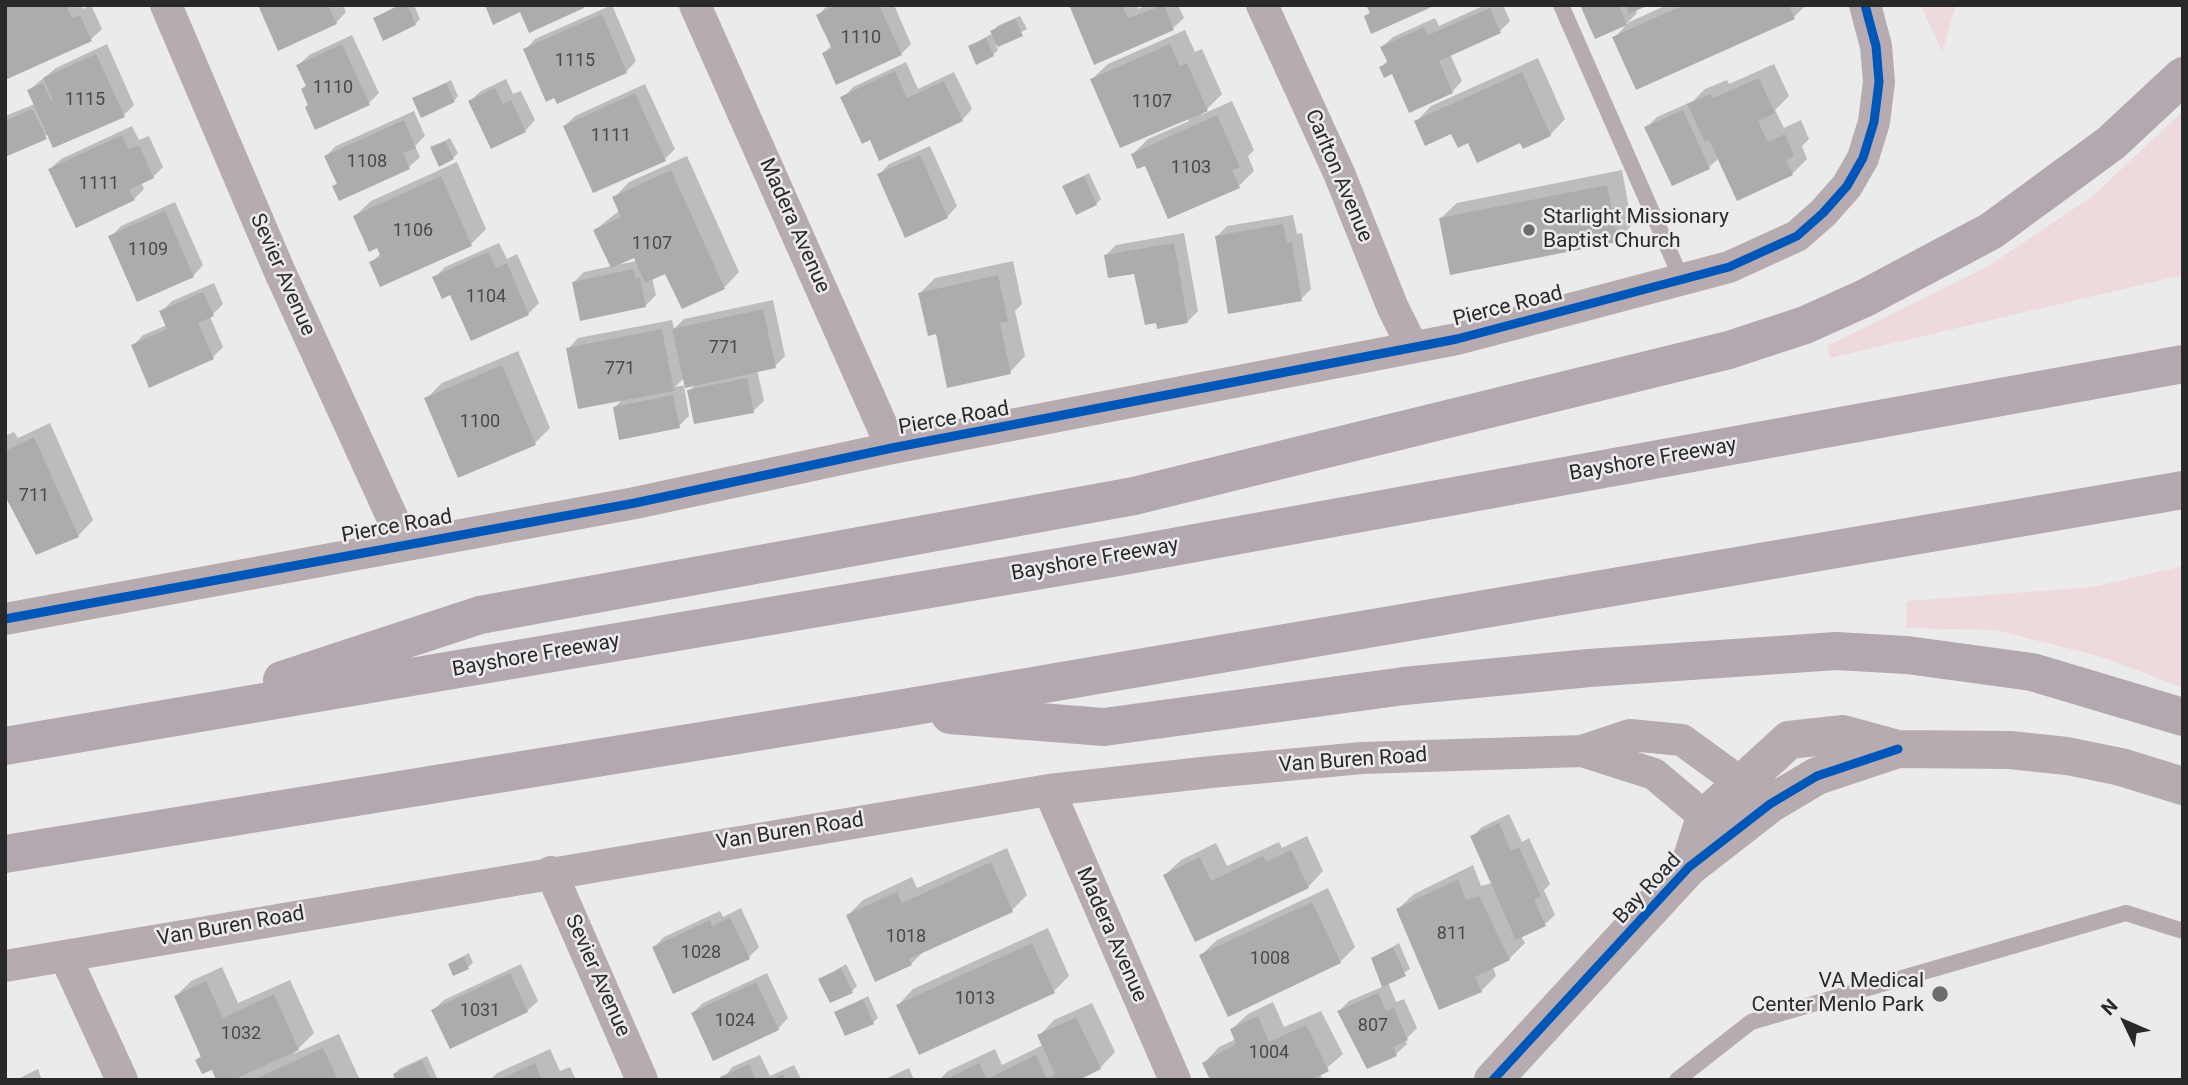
<!DOCTYPE html>
<style>
body{margin:0}
#map{position:relative;width:2188px;height:1085px;overflow:hidden;background:#ecebec;font-family:Roboto,sans-serif}
canvas{display:block}
.frame{position:absolute;inset:0;border:7px solid #2a292a;pointer-events:none}
.north{position:absolute;left:2090px;top:987px;width:70px;height:70px;-webkit-text-stroke:5px #eceaed;paint-order:stroke;rotate:314deg;font-size:19px;font-weight:700;line-height:28px;text-align:center;color:#2a292a}
.north::after{content:'';display:block;margin:auto;width:24px;height:32px;background:#2a292a;clip-path:polygon(50% 0,100% 100%,50% 72%,0 100%)}
</style>
<div id="map">
<canvas width="2188" height="1085"></canvas>
<div class="frame"></div>
<div class="north">N</div>
</div>
<script>
const c = document.querySelector('canvas').getContext('2d');
c.lineJoin = 'round';
function paint(path, color) {
  c.fillStyle = color;
  c.fill(path, 'evenodd');
}
function poly(rows) {
  const path = new Path2D();
  for (const r of rows) {
    path.moveTo(r[0], r[1]);
    for (let i = 2; i < r.length; i += 2) path.lineTo(r[i], r[i + 1]);
  }
  return path;
}
function trace(path, color, width, dash) {
  c.strokeStyle = color;
  c.lineWidth = width;
  c.lineCap = dash ? 'butt' : 'round';
  c.setLineDash(dash || []);
  c.stroke(path);
}
function label(font, color, halo, rows, align = 'center') {
  c.font = font + ' Roboto,sans-serif';
  c.lineWidth = 5;
  c.setLineDash([]);
  c.textBaseline = 'middle';
  c.strokeStyle = halo;
  c.fillStyle = color;
  for (const [text, x, y, turn = 0] of rows) {
    c.save();
    c.translate(x, y);
    c.rotate((+turn || 0) * Math.PI / 180);
    c.textAlign = isNaN(turn) ? turn : align;
    if (halo) c.strokeText(text, 0, 0);
    c.fillText(text, 0, 0);
    c.restore();
  }
}
const green = poly([
 [1921,5,1956,5,1942,52],
 [2183,111,2183,275,1830,358,1827,346,1987,267,2093,196],
 [2183,566,2183,688,2102,657,1995,630,1906,628,1907,601,2093,587]
]);
const shadow = poly([
 [5,5,81,5,83,9,91,5,102,29,91,39,5,78],
 [260,5,343,5,346,12,336,23],
 [398,5,414,5,420,19,415,24,375,18],
 [612,5,636,61,626,72,525,50,535,39],
 [828,5,894,5,911,44,901,54,824,53,832,45,818,15],
 [1070,5,1137,5,1138,9,1147,5,1178,5,1184,18,1173,28,1095,62],
 [1485,5,1503,5,1510,21,1500,31,1450,54,1462,81,1452,92,1381,67,1388,60,1382,47,1393,37,1435,18,1439,26],
 [1582,5,1644,5,1635,9,1637,13,1627,23,1667,5,1806,5,1794,17,1615,37,1629,22,1596,37],
 [1020,16,1027,29,996,46,998,50,993,55,970,46,993,33,997,26],
 [1185,30,1195,52,1202,49,1222,94,1201,115,1232,101,1254,150,1248,156,1254,171,1239,186,1146,164,1133,154,1148,139,1189,121,1187,117,1092,79,1108,64],
 [352,35,379,93,369,103,307,85,298,66,309,55],
 [107,44,134,105,124,115,49,134,5,156,5,116,35,104,29,90,56,68],
 [1538,58,1565,119,1550,135,1521,141,1452,131,1416,122,1431,106],
 [906,62,918,89,954,72,972,109,962,120,871,138,843,98,853,87],
 [1774,64,1789,96,1775,110,1784,128,1801,120,1809,139,1802,146,1807,159,1792,174,1719,158,1709,167,1646,128,1657,117,1693,101,1705,89,1727,80,1729,84],
 [506,79,513,94,521,91,535,120,525,131,470,101,481,91],
 [451,80,458,96,454,101,414,99],
 [645,84,675,149,665,159,565,126,575,116],
 [414,111,425,136,415,146,420,157,409,167,335,186,338,183,326,156,336,146],
 [132,126,139,140,149,136,163,167,153,177,141,182,144,189,134,199,50,169,61,159],
 [450,138,458,153,453,158,432,148],
 [930,146,957,206,947,217,879,175,889,164],
 [687,156,739,272,724,288,666,272,652,278,656,295,645,306,574,282,584,272,612,266,595,230,620,210,614,198,629,182],
 [634,255,637,261,616,265],
 [457,162,486,229,471,244,372,262,381,253,355,216,371,201],
 [1622,170,1632,225,1617,240,1441,218,1457,203],
 [1089,173,1101,199,1096,204,1064,186],
 [175,202,203,265,193,276,111,237,121,226],
 [1293,215,1297,234,1302,233,1311,289,1301,299,1216,237,1227,226],
 [1184,233,1198,311,1187,322,1135,272,1106,255,1116,245],
 [499,243,507,259,517,254,539,303,528,314,451,292,435,277,445,267],
 [1013,261,1022,304,1015,311,1025,356,1010,372,937,332,920,293,935,278],
 [214,283,223,304,210,317,223,347,213,357,133,346,143,335,167,325,161,312,172,301],
 [773,300,785,356,775,366,757,370,764,401,753,411,689,391,697,383,684,386,689,416,679,426,615,407,623,399,568,349,578,338,672,320,674,329,684,319],
 [684,378,686,385,675,387],
 [518,351,550,428,535,443,426,399,442,383],
 [50,423,93,520,78,536,5,494,5,436,14,432,18,438],
 [1509,814,1522,842,1529,838,1550,884,1544,890,1555,915,1544,925,1521,936,1525,943,1509,959,1493,967,1496,976,1481,991,1398,909,1414,894,1473,865,1481,886,1492,883,1472,837,1482,827],
 [1307,836,1323,871,1308,887,1196,939,1165,875,1181,860,1216,843,1227,866,1279,842,1282,848],
 [1007,848,1027,895,1012,910,926,949,911,964,848,915,863,900,912,877,917,888],
 [1328,888,1355,947,1340,962,1201,955,1217,940],
 [741,908,759,947,749,957,654,947,664,937,720,911,723,917],
 [1048,928,1069,976,1054,991,898,1005,913,989],
 [1399,943,1410,969,1388,982,1396,1002,1404,999,1417,1028,1405,1040,1407,1044,1396,1054,1339,1011,1349,1001,1384,986,1373,958],
 [469,953,473,963,468,967,450,964],
 [521,964,538,1001,527,1011,433,1010,444,1000],
 [846,964,857,986,852,991,820,980],
 [222,967,238,1003,290,980,314,1033,293,1054,339,1034,360,1080,236,1080,241,1074,197,1060,202,1055,176,996,191,981],
 [767,973,788,1018,778,1029,693,1013,703,1003],
 [868,996,878,1018,873,1022,836,1013],
 [1273,1002,1284,1027,1321,1011,1343,1054,1320,1074,1323,1080,1212,1080,1204,1063,1219,1047,1236,1039,1232,1029,1248,1014],
 [1092,1003,1115,1052,1100,1068,1075,1080,939,1080,948,1071,995,1049,1002,1065,1043,1045,1039,1036,1054,1020],
 [550,1049,560,1071,570,1067,576,1080,490,1080,497,1073],
 [760,1055,770,1076,794,1065,801,1079,723,1080,732,1067],
 [427,1056,438,1080,397,1080,395,1074,399,1069],
 [909,1068,914,1080,883,1080],
 [38,1069,42,1080,16,1080]
]);
const building = poly([
 [5,5,66,5,72,18,80,15,92,41,5,80],
 [258,5,328,5,337,24,278,51],
 [401,5,407,5,416,25,383,41,373,18],
 [485,5,583,5,584,8,529,33,520,12,493,25],
 [837,5,879,5,902,55,836,85,822,53,832,49,816,15],
 [1069,5,1122,5,1128,18,1164,5,1174,30,1094,65],
 [1366,5,1436,5,1371,34,1364,16,1370,13],
 [1580,5,1619,5,1627,25,1595,39],
 [1625,5,1649,5,1629,14],
 [1684,5,1789,5,1795,19,1636,90,1612,37],
 [1490,8,1501,33,1439,61,1453,93,1409,113,1392,74,1384,78,1379,67,1388,63,1380,47,1424,27,1428,35],
 [602,14,627,73,557,104,554,98,546,102,523,49],
 [1015,19,1023,36,998,47,990,31],
 [986,38,994,56,976,65,968,46],
 [342,44,370,105,315,130,305,107,308,105,301,89,306,86,296,65],
 [1170,44,1180,66,1187,63,1208,111,1120,148,1090,79],
 [96,54,125,117,53,148,27,90,43,83,51,101,53,100,43,78],
 [895,71,907,98,944,81,963,121,879,161,870,140,862,144,840,97],
 [1522,72,1551,136,1523,149,1520,143,1477,163,1468,143,1458,148,1451,134,1425,146,1414,121],
 [1759,78,1775,113,1758,121,1768,142,1785,134,1794,156,1786,160,1793,175,1737,201,1709,140,1705,142,1687,104,1711,94,1713,98],
 [446,83,455,102,421,118,412,98],
 [495,88,503,104,511,100,526,132,491,149,468,101],
 [635,93,666,161,593,193,563,126],
 [32,109,47,139,5,157,5,121],
 [1683,110,1710,169,1672,186,1644,127],
 [1217,115,1240,167,1232,170,1240,188,1168,219,1145,166,1137,169,1131,154],
 [404,120,416,148,403,153,410,169,339,201,332,186,337,184,324,156],
 [122,135,128,149,139,145,154,178,129,190,135,200,76,228,48,169],
 [445,141,454,159,439,167,430,147],
 [920,155,948,218,905,238,877,174],
 [671,170,725,289,682,309,665,274,645,283,634,258,611,268,593,230,621,217,612,197],
 [441,176,472,246,380,287,369,262,381,257,377,248,369,252,353,216],
 [1084,176,1097,205,1076,215,1062,186],
 [1607,185,1618,242,1450,275,1439,218],
 [165,211,194,277,137,302,108,236],
 [1283,224,1287,243,1292,242,1302,301,1228,314,1215,236],
 [1174,243,1188,323,1157,329,1156,323,1145,325,1134,274,1108,278,1104,255],
 [488,252,496,268,507,263,529,315,471,341,450,295,442,299,432,277],
 [633,269,636,279,640,277,646,307,580,321,572,282],
 [998,275,1008,321,1000,323,1011,374,947,388,936,334,928,336,918,293],
 [203,292,214,316,198,323,214,359,149,388,131,345,167,329,159,311],
 [763,309,776,368,685,388,672,329],
 [662,329,674,391,578,409,566,348],
 [502,365,536,445,458,478,424,398],
 [747,378,754,413,694,424,687,390],
 [673,395,680,428,619,440,613,407],
 [34,437,79,537,36,555,5,496,5,451],
 [1499,823,1511,851,1519,847,1541,896,1534,900,1546,926,1516,940,1470,836],
 [1291,850,1309,888,1195,942,1163,875,1200,857,1211,881,1263,856,1267,862],
 [991,862,1013,912,909,959,912,965,875,982,846,915,897,892,902,903],
 [1458,879,1466,900,1479,896,1510,960,1475,977,1482,992,1439,1010,1396,909],
 [1312,902,1341,963,1228,1017,1199,955],
 [730,917,750,959,673,994,652,947,710,920,712,926],
 [1032,943,1055,993,919,1055,896,1005],
 [1393,947,1406,976,1382,987,1371,958],
 [464,956,469,969,453,976,448,964],
 [841,968,853,993,830,1003,818,979],
 [510,973,528,1012,450,1049,431,1010],
 [206,981,223,1018,274,994,299,1050,233,1080,216,1080,212,1070,202,1074,195,1060,201,1057,174,996],
 [756,982,779,1030,713,1061,691,1013],
 [1378,993,1386,1011,1394,1008,1408,1040,1393,1047,1397,1056,1367,1069,1337,1011],
 [863,999,874,1024,845,1036,834,1012],
 [1258,1016,1269,1042,1306,1025,1329,1071,1312,1080,1210,1080,1202,1063,1236,1044,1230,1029],
 [1076,1017,1101,1069,1079,1080,944,1080,979,1063,987,1079,1036,1055,1047,1079,1055,1074,1037,1035],
 [323,1048,338,1080,253,1080],
 [422,1060,431,1080,395,1080,393,1074],
 [535,1063,542,1080,498,1080],
 [749,1064,756,1080,721,1080,720,1077],
 [783,1074,786,1080,771,1080]
]);
const service = poly([
 [1561,5,1682,280],
 [1677,1080,1751,1022,2126,913,2183,931]
]);
const minor = poly([
 [166,5,279,270,404,543],
 [695,5,892,448],
 [1262,5,1339,173,1393,308,1412,346],
 [5,619,635,503,892,448,1457,339,1729,267,1797,236,1823,213,1847,186,1863,158,1874,122,1879,82,1876,46,1865,5],
 [1582,751,1654,774,1705,817],
 [1049,790,1175,1080],
 [551,872,642,1080],
 [65,956,122,1080],
 [5,966,1049,790,1211,772,1362,758,1582,751,1630,735,1682,740,1741,783]
]);
const tertiary = poly([
 [1689,867,1705,817,1789,740,1843,734,1898,749,2010,750,2067,756,2121,767,2183,786],
 [1493,1080,1689,867,1770,804,1817,776,1898,749]
]);
const motorway = poly([
 [282,680,480,615,1134,496,1729,350,1805,325,1865,298,1991,231,2111,143,2183,76],
 [950,715,1104,727,1404,686,1589,668,1836,651,1907,655,2032,672,2183,717],
 [5,746,1118,557,2183,364],
 [5,854,892,710,2183,490]
]);
const cycleway = poly([
 [5,619,635,503,892,448,1457,339,1729,267,1797,236,1823,213,1847,186,1863,158,1874,122,1879,82,1876,46,1865,5],
 [1493,1080,1689,867,1770,804,1817,776,1898,749]
]);
const markers = [
 [1529,230,7,"#6e6d6e"],
 [1940,994,9,"#6e6d6e"]
];
const numberNames = [
 ["1110",861,38],
 ["1115",575,61],
 ["1110",333,88],
 ["1115",85,100],
 ["1107",1152,102],
 ["1111",611,136],
 ["1108",367,162],
 ["1103",1191,168],
 ["1111",99,184],
 ["1106",413,231],
 ["1107",652,244],
 ["1109",148,250],
 ["1104",486,297],
 ["771",724,348],
 ["771",620,369],
 ["1100",480,422],
 ["711",34,496],
 ["811",1452,934],
 ["1018",906,937],
 ["1028",701,953],
 ["1008",1270,959],
 ["1013",975,999],
 ["1031",480,1011],
 ["1024",735,1021],
 ["807",1373,1026],
 ["1032",241,1034],
 ["1004",1269,1053]
];
const streetNames = [
 ["Carlton Avenue",1338,176,67],
 ["Madera Avenue",794,226,66],
 ["Sevier Avenue",282,275,66],
 ["Pierce Road",1508,307,-14],
 ["Pierce Road",954,419,-10],
 ["Bayshore Freeway",1653,460,-10],
 ["Pierce Road",397,527,-10],
 ["Bayshore Freeway",1095,560,-10],
 ["Bayshore Freeway",536,656,-10],
 ["Van Buren Road",1353,761,-4],
 ["Van Buren Road",790,832,-9],
 ["Bay Road",1648,889,-47],
 ["Van Buren Road",231,927,-10],
 ["Madera Avenue",1111,935,66],
 ["Sevier Avenue",597,976,66]
];
const poiNames = [
 ["Starlight Missionary",1543,218],
 ["Baptist Church",1543,242],
 ["VA Medical",1924,982,"right"],
 ["Center Menlo Park",1924,1006,"right"]
];
paint(green, '#eed9dd');
paint(shadow, '#0003');
paint(building, '#adacad');
trace(service, '#b7abb2', 16);
trace(minor, '#b7abb2', 32);
trace(tertiary, '#b7abb2', 38);
trace(motorway, '#b3a8af', 38);
trace(cycleway, '#0057b8', 9);
for (const [x, y, r, color] of markers) {
  const dot = new Path2D();
  dot.arc(x, y, r, 0, 2 * Math.PI);
  c.fillStyle = color;
  c.fill(dot);
  trace(dot, '#eceaed', 2.5);
}
label('18px', '#4b4a4b', null, numberNames);
label('21px', '#2a292a', '#eceaed', streetNames);
label('21px', '#2a292a', '#eceaed', poiNames, 'left');
</script>
